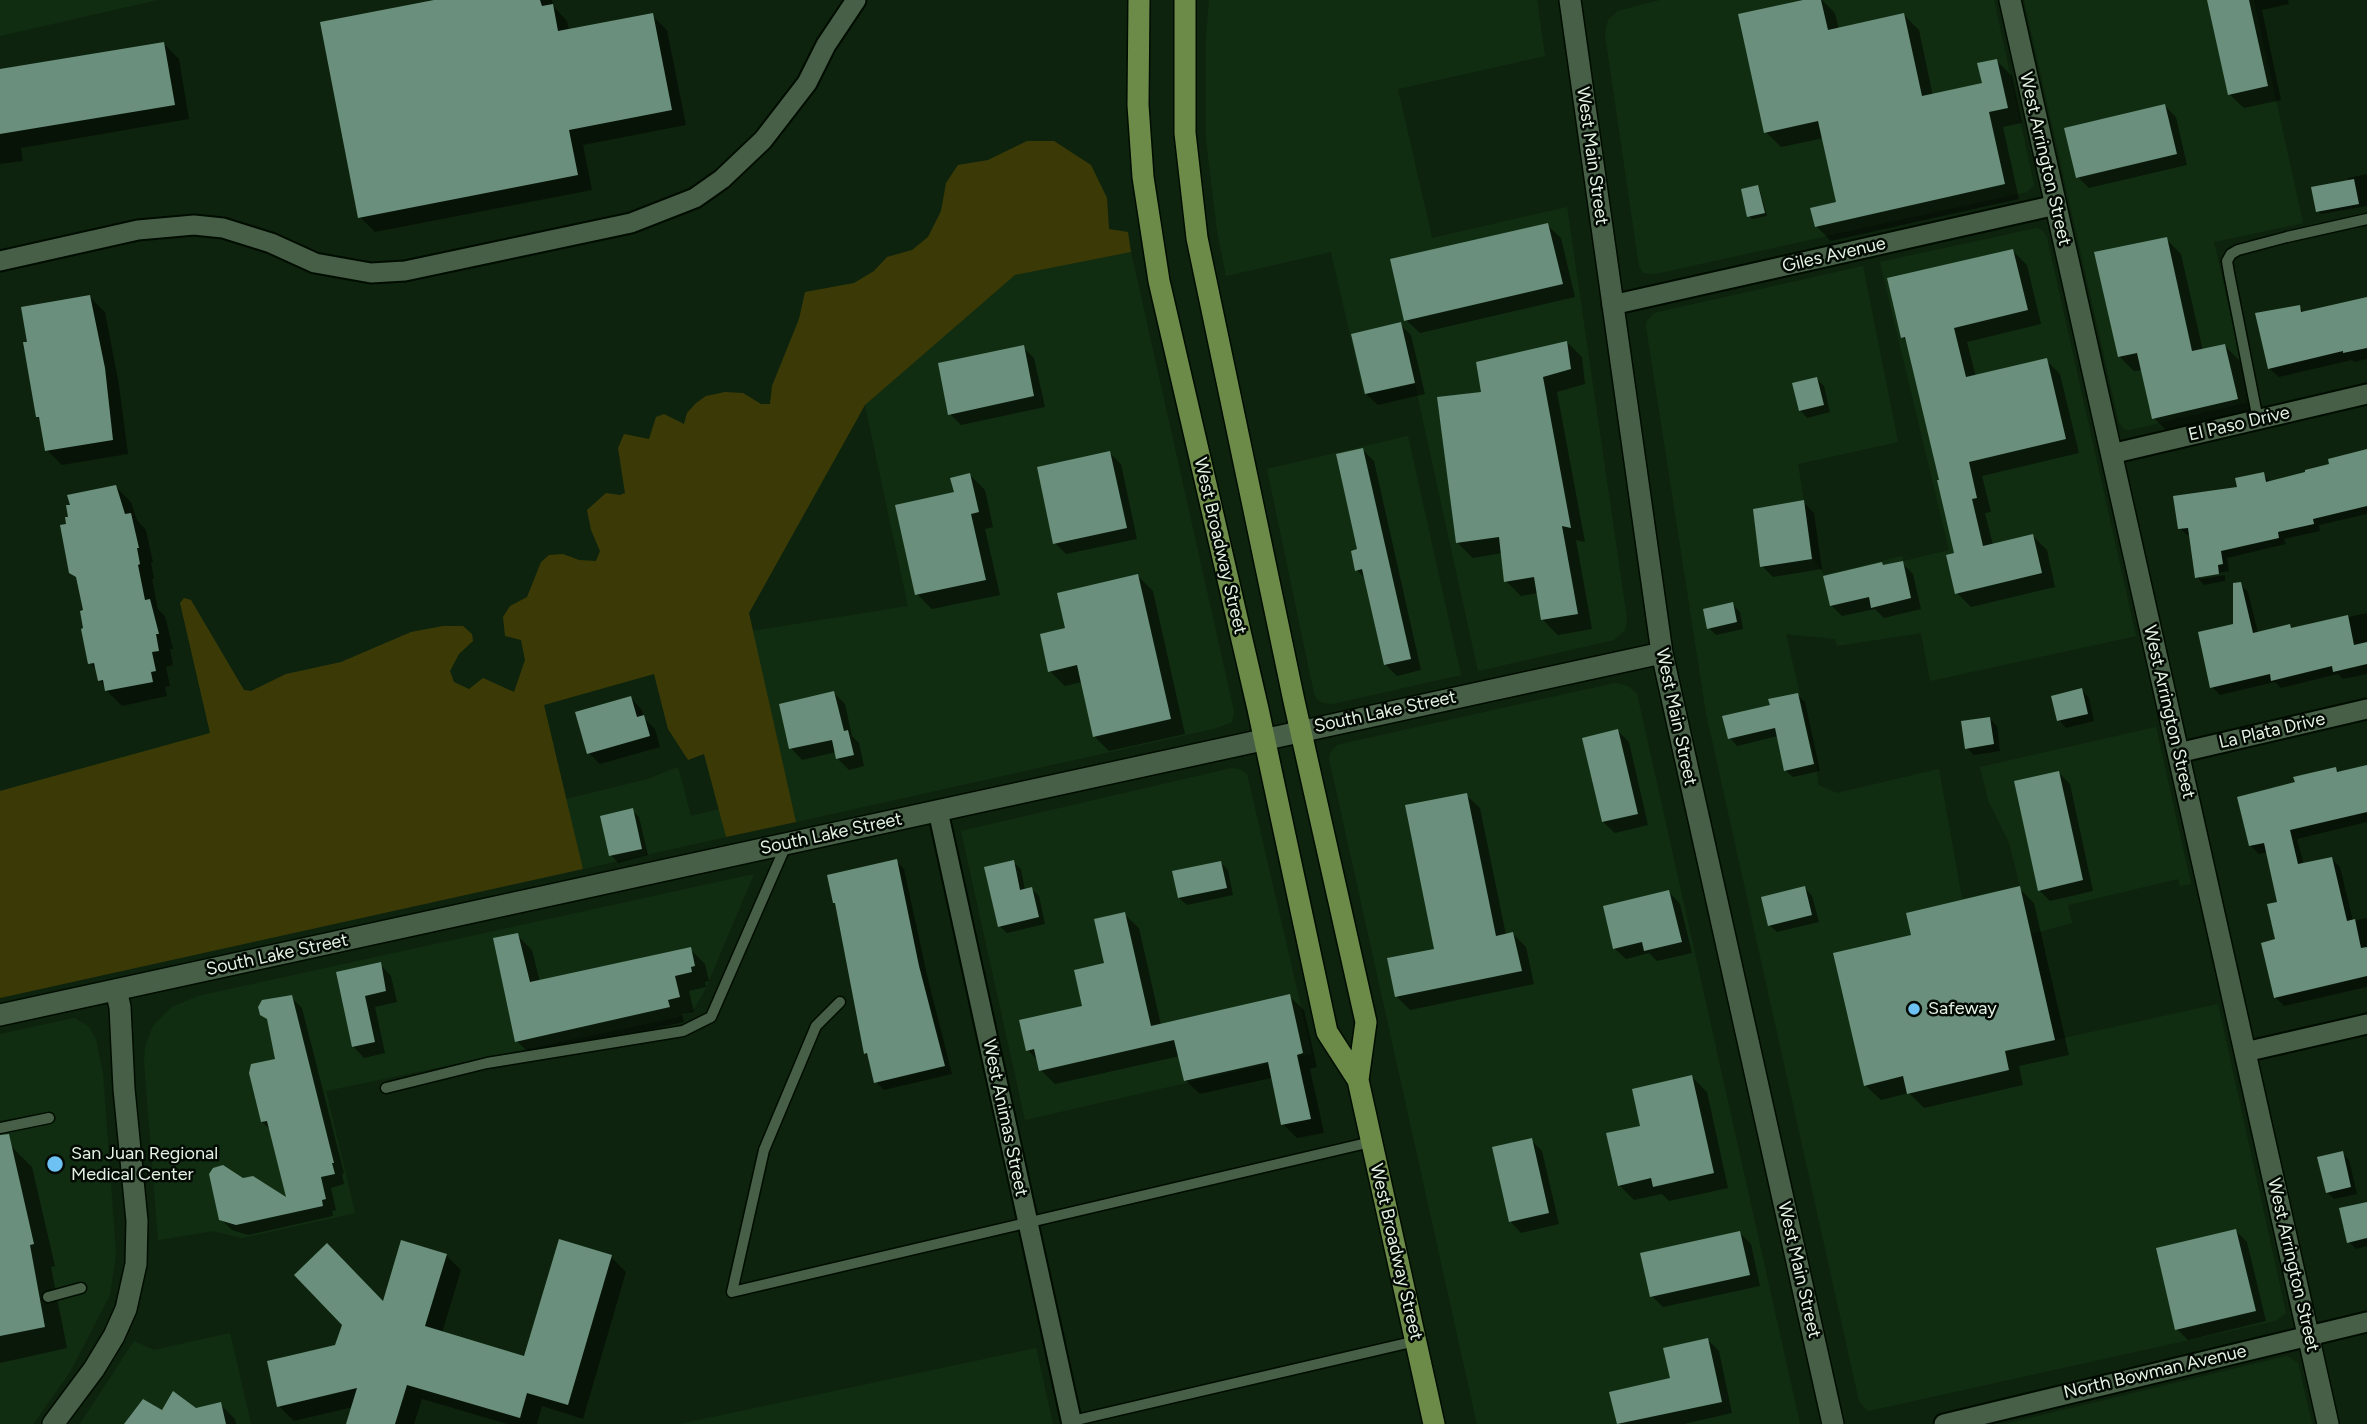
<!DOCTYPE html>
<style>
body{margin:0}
canvas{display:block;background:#0d230d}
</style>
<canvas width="2367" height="1424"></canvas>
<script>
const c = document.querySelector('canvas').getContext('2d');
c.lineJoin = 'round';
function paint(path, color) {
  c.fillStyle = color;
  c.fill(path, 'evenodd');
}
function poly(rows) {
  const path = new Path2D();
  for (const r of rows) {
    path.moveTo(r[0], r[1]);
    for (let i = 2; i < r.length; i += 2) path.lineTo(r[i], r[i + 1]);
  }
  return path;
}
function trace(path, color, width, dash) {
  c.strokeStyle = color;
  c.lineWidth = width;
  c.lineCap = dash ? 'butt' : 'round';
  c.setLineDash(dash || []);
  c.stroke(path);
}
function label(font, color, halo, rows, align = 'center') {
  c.font = font + ' Figtree,sans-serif';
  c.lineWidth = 5;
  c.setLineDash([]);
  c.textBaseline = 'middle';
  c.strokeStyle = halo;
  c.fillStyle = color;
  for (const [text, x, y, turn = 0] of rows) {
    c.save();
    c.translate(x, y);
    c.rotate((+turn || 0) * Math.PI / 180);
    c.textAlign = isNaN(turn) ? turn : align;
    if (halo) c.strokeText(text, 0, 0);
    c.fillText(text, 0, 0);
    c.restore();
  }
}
const built = poly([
 [0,0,157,0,0,36],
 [1209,0,1537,0,1545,56,1398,89,1432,238,1567,207,1627,619,1625,630,1614,640,1478,671,1415,384,1364,395,1331,252,1226,276,1217,230,1206,139,1206,39],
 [1660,0,1994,0,2034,185,2027,192,1655,274,1643,273,1639,266,1605,34,1608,20,1618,11],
 [2024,0,2254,0,2303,223,2214,242,2250,402,2129,430,2124,429,2119,423],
 [2037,228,2043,231,2047,238,2136,636,1930,681,1921,633,1837,646,1835,639,1786,634,1817,769,1818,785,1837,793,1939,769,1962,899,2020,886,2009,843,1988,800,1980,767,2156,727,2191,884,2180,886,2178,879,2068,905,2072,923,2031,934,2055,1040,2218,1004,2286,1313,2275,1321,1868,1411,1859,1401,1706,713,1646,326,1647,321,1654,313,1863,266,1898,442,1798,464,1813,558,1824,575,1902,556,1904,561,1949,550,1880,262],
 [1131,252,1234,712,1232,722,1213,729,796,822,752,631,908,606,865,405,1015,275],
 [1408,436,1461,675,1332,704,1323,703,1317,699,1314,693,1267,469],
 [1615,683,1628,686,1637,694,1800,1424,1477,1424,1329,758,1330,753,1336,746,1341,744],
 [678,767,691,816,719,809,726,837,583,869,566,799,648,779],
 [1232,768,1239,769,1247,774,1312,1054,1025,1120,961,831],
 [754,874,704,992,693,1010,676,1018,326,1091,355,1213,242,1238,213,1231,158,1240,144,1060,145,1047,153,1026,172,1007,198,996],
 [74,1018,88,1026,96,1039,103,1074,116,1254,110,1295,70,1372,33,1424,0,1424,0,1034],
 [230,1333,251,1424,80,1424,134,1341,154,1350],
 [1036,1348,1053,1424,681,1424,694,1421],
 [2287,1356,2298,1363,2312,1424,2005,1424]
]);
const green = poly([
 [1027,141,1054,141,1091,165,1107,198,1109,229,1128,232,1131,252,1015,275,865,405,749,613,796,822,726,837,704,754,688,760,668,729,654,674,544,705,583,869,0,998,0,791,210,733,180,603,184,598,191,600,244,690,251,691,286,674,341,662,411,632,443,626,463,626,472,634,473,641,459,654,450,671,454,682,469,689,483,678,514,692,525,660,521,640,505,636,503,617,510,606,527,597,541,562,549,555,563,554,579,560,596,561,600,551,591,530,587,510,606,493,620,495,625,493,618,448,624,434,649,439,656,417,664,414,684,424,687,413,696,403,706,396,725,392,743,393,761,404,770,404,772,386,799,319,805,292,854,283,874,271,887,257,912,250,928,237,941,211,946,183,958,165,988,160]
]);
const shadow = poly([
 [443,0,552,0,553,6,567,21,569,30,652,15,667,30,686,125,583,145,592,190,375,232,360,217],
 [1811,0,1822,0,1835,13,1839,30,1904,15,1919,30,1933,96,1984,84,1997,61,2012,76,2022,123,2003,127,2019,199,1831,241,1816,226,1838,203,1824,138,1781,147,1766,132],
 [2209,0,2288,0,2289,4,2262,10,2281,100,2244,108,2229,94],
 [164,44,179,59,189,119,21,148,23,161,0,164,0,76],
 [2165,106,2176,117,2187,165,2089,188,2078,177],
 [2367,174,2367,206,2321,214,2318,211,2348,182,2348,178],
 [1757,187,1760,190,1767,216,1752,219,1749,216],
 [1547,225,1561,238,1575,297,1420,333,1406,320],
 [2166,239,2181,254,2203,351,2225,346,2240,361,2252,414,2169,433,2154,418,2142,370,2134,371,2119,356],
 [2013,251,2027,265,2041,324,1967,342,1976,377,2046,360,2060,374,2079,453,1982,476,1991,512,1985,513,1993,545,2033,536,2047,550,2055,587,1971,607,1957,593,1956,554,1908,343,1903,337],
 [90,297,105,312,119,385,128,454,62,465,47,450,41,421,37,416],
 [2367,299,2367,359,2355,362,2352,360,2279,377,2269,368,2299,307,2305,313],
 [1400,324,1411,335,1425,394,1378,405,1366,394],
 [1567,342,1582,357,1585,384,1557,392,1585,542,1576,540,1592,629,1558,635,1543,620,1538,593,1521,596,1506,581,1502,553,1473,558,1458,543,1483,394],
 [1023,347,1034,358,1045,407,961,425,950,414],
 [1817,379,1824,386,1830,412,1807,418,1800,410],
 [1363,450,1374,461,1421,670,1397,676,1385,664,1366,580,1357,570,1360,551],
 [2367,451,2367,514,2319,525,2320,531,2284,539,2286,544,2227,558,2229,571,2200,576,2200,579,2225,575,2225,581,2204,585,2197,577,2190,535,2187,535,2180,528,2263,474,2271,483,2331,465],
 [1110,453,1121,464,1137,539,1066,554,1055,543],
 [970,475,985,490,993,527,985,529,1000,595,932,609,917,594,956,494],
 [116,487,131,502,137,520,146,530,153,562,151,562,154,579,152,579,158,609,165,616,173,649,170,649,173,665,166,667,170,686,165,687,167,696,122,706,107,691,100,680,98,671,90,663,85,612,68,525],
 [1803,502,1814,513,1822,569,1773,577,1762,566],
 [1902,563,1913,574,1921,609,1884,618,1875,609,1842,616,1831,605,1882,564,1885,567],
 [1138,576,1153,591,1185,734,1109,751,1094,736,1082,682,1065,686,1050,671,1067,630],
 [2240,584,2248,592,2258,633,2289,625,2293,629,2367,613,2367,674,2343,679,2338,674,2281,688,2275,682,2220,695,2212,687,2235,626],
 [1732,604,1740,612,1743,629,1716,635,1709,628],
 [2082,690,2089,698,2094,721,2066,728,2059,720],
 [834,693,845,704,852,736,859,743,864,766,849,770,838,759,836,752,802,760,791,748],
 [1798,695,1805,702,1820,771,1793,777,1785,770,1778,736,1737,746,1730,738,1772,706],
 [631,698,642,710,644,718,655,729,660,747,600,764,589,753],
 [1989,718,1997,726,2000,751,1974,755,1967,748],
 [1618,731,1629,742,1648,825,1615,833,1603,822],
 [2367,767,2367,822,2297,839,2304,865,2331,858,2340,867,2353,921,2367,918,2367,987,2284,1006,2275,997,2279,903,2268,852,2259,854,2250,845,2297,784,2336,769,2340,773],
 [2059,773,2070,784,2093,891,2050,901,2039,890],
 [1466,795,1480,808,1506,935,1513,934,1526,947,1534,984,1410,1010,1397,997,1436,950],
 [632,810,639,817,648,855,618,863,611,855],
 [896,861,904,869,927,975,952,1074,884,1090,876,1082,870,1058,865,1053],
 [1013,862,1021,869,1025,890,1032,889,1039,896,1045,924,1007,933,999,926],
 [1221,863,1228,870,1233,895,1187,905,1179,898],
 [1805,888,1812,896,1819,922,1777,932,1769,925],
 [2019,888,2034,903,2069,1055,2019,1066,2023,1085,1924,1108,1909,1093,1881,1100,1865,1085,1914,936],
 [1669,892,1680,904,1692,953,1657,961,1649,953,1626,959,1614,948],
 [1124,914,1139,928,1161,1025,1289,996,1304,1010,1317,1067,1310,1069,1324,1133,1297,1138,1283,1124,1271,1078,1200,1094,1185,1080,1180,1056,1055,1084,1041,1070,1039,1062,1028,1050,1084,1007,1106,965],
 [517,935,532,950,540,982,690,949,705,964,709,981,705,982,706,987,689,991,694,1012,682,1014,684,1022,532,1056,517,1041],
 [380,964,391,976,397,1002,375,1007,385,1053,364,1058,353,1046,338,974],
 [291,997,302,1008,344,1173,342,1174,344,1184,331,1188,336,1210,332,1211,333,1216,248,1235,232,1230,221,1219,243,1180,289,1201,272,1131,262,1122,277,1060,269,1021,262,1014],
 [1692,1077,1707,1092,1728,1188,1669,1201,1662,1194,1634,1200,1619,1185,1642,1127],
 [1531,1140,1542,1151,1559,1224,1521,1233,1510,1221],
 [10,1145,32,1167,55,1266,51,1267,67,1348,0,1363,0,1147],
 [2342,1153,2349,1160,2357,1194,2334,1199,2327,1192],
 [2367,1203,2367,1246,2356,1249,2349,1242],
 [2236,1231,2247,1242,2266,1321,2188,1340,2177,1329],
 [1740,1233,1751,1244,1760,1286,1663,1307,1652,1296],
 [561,1242,611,1257,626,1272,583,1419,542,1406,537,1424,507,1424,422,1399,414,1424,348,1424,353,1407,294,1421,279,1406,337,1347,384,1304,446,1255,461,1270,442,1333,526,1358],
 [1708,1340,1719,1351,1732,1413,1684,1424,1618,1424,1611,1393,1672,1379],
 [220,1404,235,1419,236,1424,126,1424,162,1413,196,1410]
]);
const building = poly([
 [434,0,540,0,542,6,553,4,558,31,653,13,672,110,569,130,578,175,358,218,320,22],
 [1803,0,1821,0,1828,30,1904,13,1922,96,1982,83,1977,63,1997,59,2008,108,1989,112,2005,184,1815,227,1810,208,1836,202,1818,121,1764,133,1738,14],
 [2207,0,2249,0,2268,86,2228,95],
 [164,42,175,105,0,134,0,69],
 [2165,104,2177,154,2076,178,2064,128],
 [2354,179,2359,204,2316,212,2311,187],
 [1758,185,1765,213,1747,217,1741,189],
 [1548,223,1563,284,1404,321,1390,259],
 [2167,237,2192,351,2225,344,2238,399,2152,419,2137,353,2118,357,2094,252],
 [2013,249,2028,310,1954,328,1966,377,2047,358,2066,439,1969,462,1977,498,1972,499,1983,546,2033,534,2042,573,1955,594,1946,555,1954,553,1937,480,1939,480,1905,337,1901,338,1887,278],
 [90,295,105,368,113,440,45,451,39,417,36,417,23,342,27,342,21,307],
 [2367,297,2367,348,2343,353,2343,351,2268,369,2255,313,2300,305,2301,312],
 [1401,322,1415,383,1365,394,1351,334],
 [1567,341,1571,369,1543,377,1571,528,1562,526,1578,614,1541,620,1534,577,1504,582,1499,537,1456,543,1437,397,1481,392,1476,362],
 [1024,345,1034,396,948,415,938,363],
 [1817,377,1824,405,1799,411,1792,383],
 [1363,448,1411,659,1384,665,1362,569,1355,571,1351,551,1357,549,1336,454],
 [2367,449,2367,506,2313,519,2314,524,2278,532,2279,538,2221,551,2223,564,2218,565,2219,574,2195,578,2188,528,2178,529,2173,496,2237,487,2235,478,2264,472,2266,482,2305,472,2305,470,2329,464,2328,459],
 [1110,451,1127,528,1053,544,1037,467],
 [970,473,979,512,971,514,986,580,915,595,895,505,954,492,950,478],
 [116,485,125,514,131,513,139,548,137,548,140,564,138,565,145,600,150,599,159,634,156,634,159,651,152,652,156,671,151,672,153,682,105,691,103,680,98,681,94,663,88,664,81,629,83,628,80,611,83,610,76,577,69,573,60,525,66,524,65,517,68,517,66,505,70,505,67,495],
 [1804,500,1812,559,1760,567,1753,509],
 [1903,561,1911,598,1871,608,1869,597,1830,606,1823,576,1882,562,1883,565],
 [1138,574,1171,719,1093,737,1077,665,1048,672,1040,634,1065,628,1057,593],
 [2241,582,2253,633,2290,624,2291,628,2348,615,2354,645,2367,642,2367,664,2333,672,2332,666,2271,681,2270,674,2210,688,2198,632,2233,624,2233,583],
 [1733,602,1737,622,1707,629,1703,609],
 [2082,688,2088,714,2057,721,2051,696],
 [834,691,844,731,848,730,854,755,836,759,832,740,789,749,779,704],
 [1798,693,1814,764,1784,771,1775,728,1728,739,1722,716,1770,705,1768,699],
 [631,696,637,717,644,715,650,736,587,754,575,712],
 [1990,717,1994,744,1965,749,1961,721],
 [1618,729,1638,814,1602,822,1582,738],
 [2367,765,2367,812,2290,830,2298,864,2332,857,2347,921,2355,919,2361,948,2367,947,2367,976,2274,998,2261,943,2275,939,2267,904,2277,902,2264,843,2249,846,2237,797,2295,782,2293,777,2336,767,2337,772],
 [2059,771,2083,880,2038,891,2014,781],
 [1467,793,1496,936,1513,932,1522,971,1395,997,1387,958,1434,949,1405,805],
 [633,808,642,849,609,856,600,816],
 [897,859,919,966,945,1066,874,1083,867,1053,864,1054,835,903,833,903,827,875],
 [1014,860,1020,890,1032,887,1039,917,998,927,984,867],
 [1221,861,1227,888,1178,898,1172,871],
 [1805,886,1812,915,1768,926,1761,897],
 [2020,886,2055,1040,2005,1051,2009,1070,1907,1094,1903,1076,1864,1086,1833,953,1911,935,1906,913],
 [1669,890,1682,942,1644,951,1642,942,1613,949,1603,906],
 [1125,912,1151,1026,1290,994,1303,1053,1297,1055,1311,1119,1281,1125,1268,1062,1184,1081,1174,1040,1039,1071,1034,1049,1026,1051,1019,1020,1082,1006,1074,970,1104,963,1094,919],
 [518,933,530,982,691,947,695,966,691,967,692,972,675,976,680,997,668,1000,670,1007,515,1042,493,938],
 [381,962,386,991,365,996,375,1042,352,1047,336,972],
 [292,995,334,1163,332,1163,335,1174,321,1177,326,1199,322,1200,323,1206,236,1225,219,1220,209,1174,213,1168,223,1165,243,1178,253,1176,286,1197,267,1121,261,1122,249,1073,251,1064,275,1059,267,1019,260,1015,258,1007,262,1000],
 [1692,1075,1714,1173,1653,1187,1651,1178,1618,1186,1606,1133,1640,1126,1632,1089],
 [9,1134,34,1244,30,1245,45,1327,0,1336,0,1135],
 [1532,1138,1549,1213,1509,1222,1492,1147],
 [2343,1151,2351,1187,2326,1193,2317,1157],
 [2367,1202,2367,1238,2347,1243,2339,1208],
 [2236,1229,2256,1311,2175,1330,2156,1248],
 [1740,1231,1750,1275,1650,1297,1640,1253],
 [559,1239,612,1255,568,1405,527,1393,520,1418,407,1385,395,1424,346,1424,357,1388,277,1407,267,1361,335,1345,342,1325,294,1275,327,1243,383,1301,401,1240,447,1254,425,1326,524,1356],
 [1708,1338,1722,1402,1617,1424,1609,1392,1670,1378,1663,1348],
 [173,1391,196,1408,221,1402,226,1424,124,1424,143,1399,162,1410]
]);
const lane = poly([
 [2258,420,2229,273,2227,261,2231,254,2238,250,2287,237,2367,219],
 [840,1002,816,1026,764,1150,732,1292,1371,1142],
 [386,1088,487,1063,683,1031,711,1017,786,845],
 [0,1128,49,1118],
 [48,1297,81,1288],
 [1072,1421,1416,1341]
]);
const street = poly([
 [0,261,138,230,194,225,223,228,271,243,315,263,371,273,405,271,631,223,695,198,722,179,763,140,807,83,826,45,856,0],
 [1612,305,2056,205],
 [2111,454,2367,394],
 [2178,753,2367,709],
 [938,811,1072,1424],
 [2245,1052,2367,1024],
 [1944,1424,2367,1322]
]);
const secondary = poly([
 [1570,0,1662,653,1833,1424],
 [2010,0,2328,1424],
 [0,1015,1662,653],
 [53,1424,94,1369,114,1336,126,1309,136,1264,137,1221,124,1089,120,1007,116,990]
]);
const primary = poly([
 [1139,0,1138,105,1143,177,1159,281,1258,709,1327,1032,1358,1080,1434,1424],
 [1185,0,1185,133,1197,238,1294,701,1366,1022,1358,1080]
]);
const markers = [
 [1914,1009,7,"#6ec2f3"],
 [55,1164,9,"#6ec2f3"]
];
const streetNames = [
 ["West Main Street",1592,156,82],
 ["West Arrington Street",2045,159,77],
 ["Giles Avenue",1834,255,-13],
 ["El Paso Drive",2239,424,-13],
 ["West Broadway Street",1220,546,77],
 ["South Lake Street",1385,712,-12],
 ["West Arrington Street",2169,712,77],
 ["West Main Street",1676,717,78],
 ["La Plata Drive",2272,731,-13],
 ["South Lake Street",831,834,-12],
 ["South Lake Street",277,955,-12],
 ["West Animas Street",1005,1118,78],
 ["West Broadway Street",1396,1252,77],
 ["West Arrington Street",2293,1265,77],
 ["West Main Street",1799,1270,77],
 ["North Bowman Avenue",2155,1372,-13]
];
const poiNames = [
 ["Safeway",1928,1009],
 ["San Juan Regional",71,1154],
 ["Medical Center",71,1175]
];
paint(built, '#112d11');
paint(green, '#3b3a07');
paint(shadow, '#0007');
paint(building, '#6a8f7c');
trace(lane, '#000c00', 13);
trace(street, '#000c00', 23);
trace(secondary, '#000c00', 24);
trace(primary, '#000c00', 24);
trace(lane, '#465f46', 10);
trace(street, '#465f46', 19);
trace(secondary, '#465f46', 21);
trace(primary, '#6c8a48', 21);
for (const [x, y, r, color] of markers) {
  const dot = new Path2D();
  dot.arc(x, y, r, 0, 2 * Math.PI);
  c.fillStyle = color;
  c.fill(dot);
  trace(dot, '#030a03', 2.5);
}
label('18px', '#e3f2e3', '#030a03', streetNames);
label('18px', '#e3f2e3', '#030a03', poiNames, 'left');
</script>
